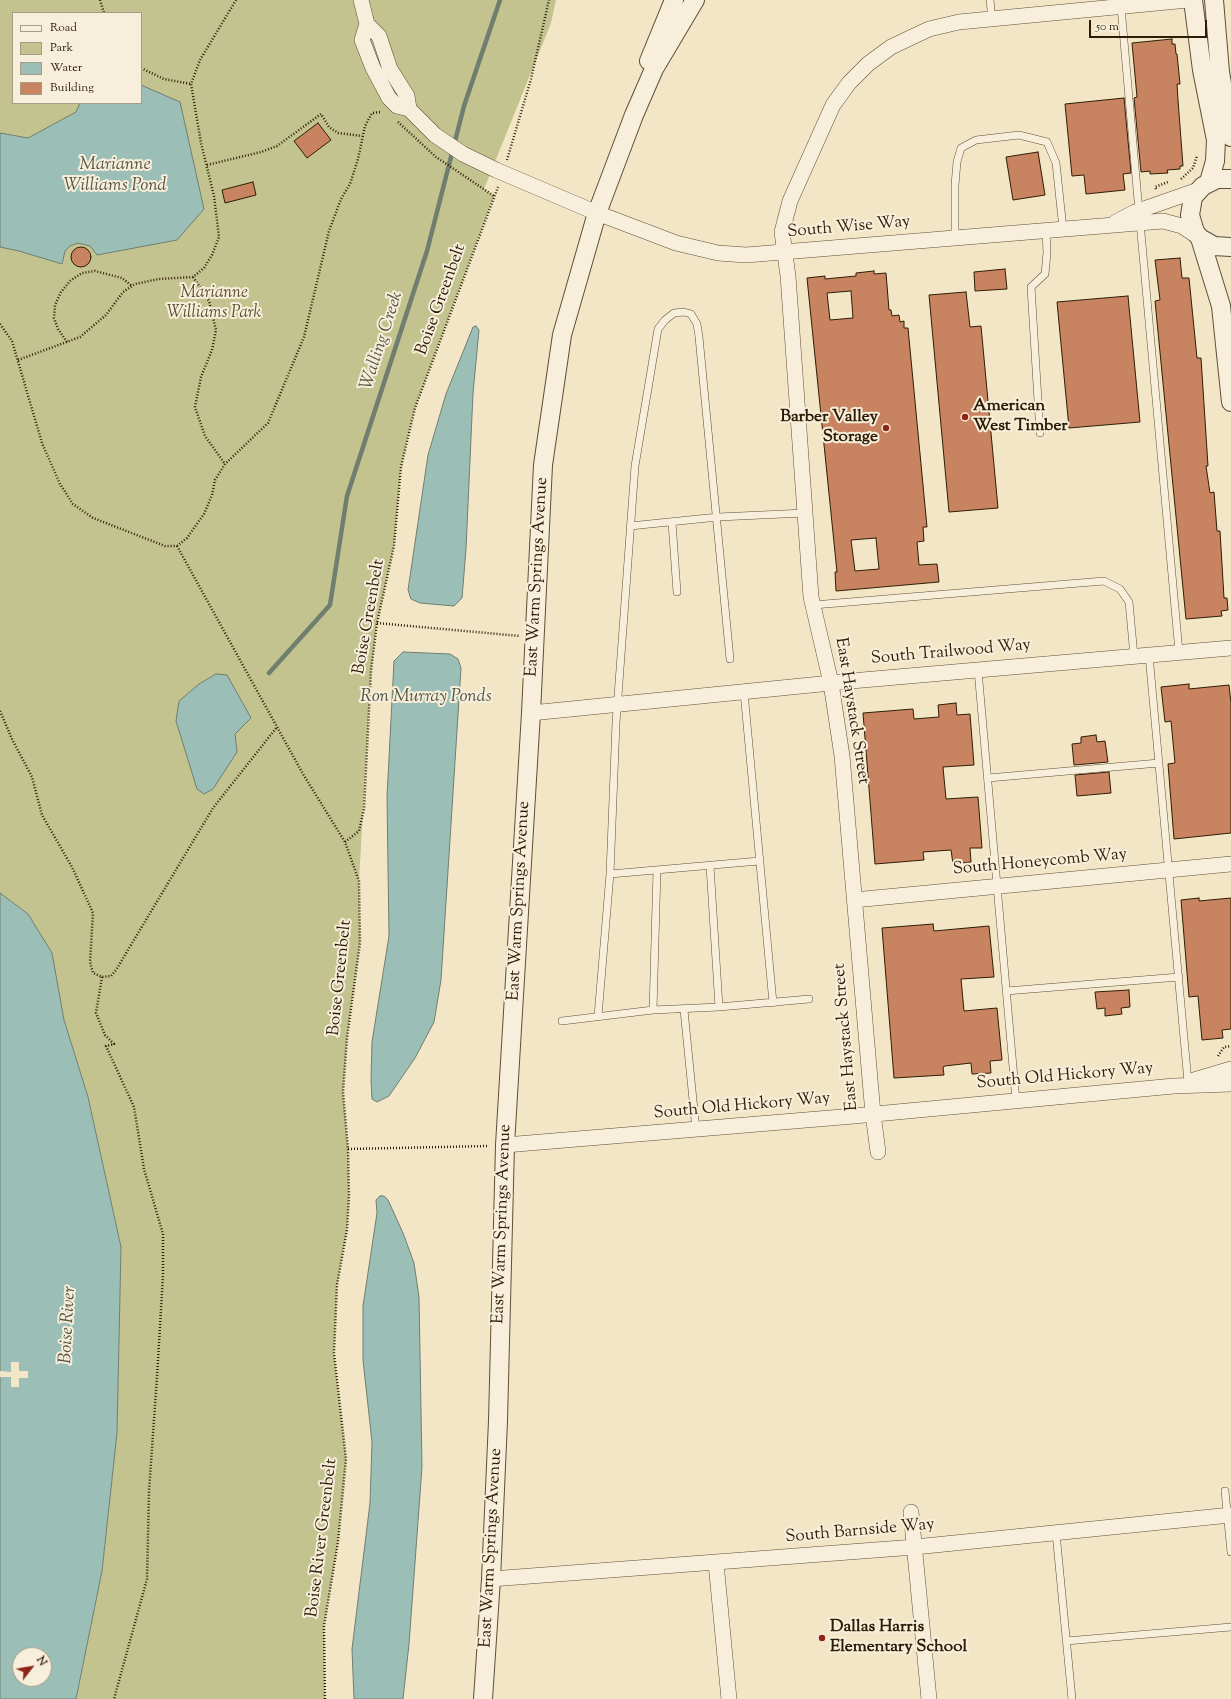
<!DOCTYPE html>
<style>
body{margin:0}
#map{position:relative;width:1231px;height:1699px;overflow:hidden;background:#f2e6c7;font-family:"Sorts Mill Goudy",serif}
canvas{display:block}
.legend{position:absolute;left:12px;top:12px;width:130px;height:92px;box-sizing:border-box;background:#f7efdb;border:1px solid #a79b85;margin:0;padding:5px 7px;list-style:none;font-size:12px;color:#2f1c05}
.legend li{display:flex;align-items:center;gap:8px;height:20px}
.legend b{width:20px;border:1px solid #a79b85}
.north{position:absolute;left:12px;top:1647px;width:40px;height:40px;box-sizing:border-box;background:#f7efdb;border:1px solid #a79b85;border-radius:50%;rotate:59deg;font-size:11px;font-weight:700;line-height:16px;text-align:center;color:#2f1c05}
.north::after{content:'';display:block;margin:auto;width:14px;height:18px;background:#8f2418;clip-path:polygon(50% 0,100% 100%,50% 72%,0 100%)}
.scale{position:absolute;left:1089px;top:20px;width:118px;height:18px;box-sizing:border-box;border:2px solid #2f1c05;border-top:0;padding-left:5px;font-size:12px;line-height:14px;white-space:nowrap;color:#2f1c05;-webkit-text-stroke:3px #f7efdb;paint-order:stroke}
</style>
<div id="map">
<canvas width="1231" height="1699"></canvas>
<ul class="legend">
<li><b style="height:5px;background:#f7efdb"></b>Road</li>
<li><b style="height:11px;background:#c3c390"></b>Park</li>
<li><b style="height:11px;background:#9bbfb6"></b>Water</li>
<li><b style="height:11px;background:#c88460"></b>Building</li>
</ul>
<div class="north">N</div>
<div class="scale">50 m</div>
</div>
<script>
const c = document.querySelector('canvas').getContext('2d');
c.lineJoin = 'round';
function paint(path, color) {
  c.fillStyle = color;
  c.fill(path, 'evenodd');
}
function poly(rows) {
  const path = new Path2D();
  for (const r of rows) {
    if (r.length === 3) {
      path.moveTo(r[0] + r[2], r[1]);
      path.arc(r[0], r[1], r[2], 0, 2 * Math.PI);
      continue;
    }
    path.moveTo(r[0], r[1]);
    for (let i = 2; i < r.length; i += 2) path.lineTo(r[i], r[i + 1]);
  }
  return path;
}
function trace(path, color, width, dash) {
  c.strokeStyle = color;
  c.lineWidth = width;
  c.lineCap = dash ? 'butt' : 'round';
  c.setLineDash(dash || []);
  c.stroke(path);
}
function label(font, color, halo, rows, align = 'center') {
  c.font = font + ' "Sorts Mill Goudy",serif';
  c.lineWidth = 4;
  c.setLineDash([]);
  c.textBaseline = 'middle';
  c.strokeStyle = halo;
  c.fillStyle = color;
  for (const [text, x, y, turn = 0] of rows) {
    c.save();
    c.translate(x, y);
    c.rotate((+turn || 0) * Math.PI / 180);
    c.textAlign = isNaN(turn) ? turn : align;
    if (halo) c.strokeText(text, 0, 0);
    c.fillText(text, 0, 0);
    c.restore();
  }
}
const green = poly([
 [0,0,556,0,551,23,484,189,494,196,415,408,401,467,394,546,377,623,371,671,359,881,360,943,347,1038,343,1092,348,1149,349,1196,347,1230,337,1285,334,1353,346,1459,338,1542,324,1626,325,1699,76,1699,102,1571,117,1433,121,1247,88,1097,64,1020,28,914,0,893],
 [13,13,141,13,141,103,13,103]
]);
const water = poly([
 [141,85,180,102,204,209,177,240,97,255,90,246,78,243,70,246,65,251,62,264,19,251,0,247,0,133,28,138,76,112,80,103,141,103,141,85],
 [476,326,479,330,473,393,466,549,462,598,454,606,420,603,411,599,408,590,428,455,446,394,473,327,476,326],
 [403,652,450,654,458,659,461,668,441,980,434,1022,415,1058,389,1096,377,1102,372,1099,371,1080,372,1042,389,936,387,797,394,661,403,652],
 [216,674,227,675,251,718,235,734,237,752,213,789,204,794,197,789,176,721,179,701,199,684,216,674],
 [0,893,28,914,52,953,64,1020,88,1097,121,1247,117,1433,102,1571,76,1699,0,1699,0,893],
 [20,1655,44,1655,44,1679,20,1679,20,1655],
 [380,1196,384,1196,388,1200,403,1233,414,1263,419,1297,422,1467,409,1644,403,1699,354,1699,352,1649,370,1503,372,1442,363,1360,363,1306,377,1213,376,1200,380,1196]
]);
const pier = poly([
 [11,1362,19,1362,19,1371,28,1371,28,1378,19,1378,19,1387,11,1387,11,1377,0,1377,0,1371,11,1372]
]);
const stream = poly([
 [269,673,330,605,347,496,427,251,464,106,500,0]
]);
const building = poly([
 [1172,39,1172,44,1175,44,1176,54,1177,54,1180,84,1177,84,1178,100,1183,166,1180,166,1180,169,1167,170,1168,173,1150,174,1150,171,1141,172,1134,98,1137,97,1132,43,1172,39],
 [1124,98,1131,173,1123,174,1125,190,1086,194,1084,175,1072,176,1065,104,1124,98],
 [318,123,331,140,307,158,294,141,318,123],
 [1038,152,1045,195,1013,200,1006,157,1038,152],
 [253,182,256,195,225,203,222,190,253,182],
 [81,257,10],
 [1180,258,1182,278,1189,278,1197,358,1201,358,1208,466,1206,466,1210,493,1214,492,1217,531,1220,531,1224,598,1227,598,1228,610,1221,611,1222,616,1186,619,1155,301,1160,300,1155,260,1180,258],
 [1005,269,1007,289,975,291,974,272,1005,269],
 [874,271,874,274,886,273,889,310,891,310,892,316,899,315,900,322,904,321,904,328,908,328,927,527,923,527,924,541,917,542,919,565,937,564,939,582,836,591,835,572,837,572,807,278,825,276,825,279,856,276,856,273,874,271],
 [851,291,853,318,830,320,827,293,851,291],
 [876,538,879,569,855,571,851,540,876,538],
 [966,292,970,327,981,326,998,508,949,512,929,295,966,292],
 [1128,296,1140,422,1069,428,1057,302,1128,296],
 [1189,684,1189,689,1229,685,1231,703,1231,833,1174,839,1168,764,1175,763,1171,721,1165,722,1161,687,1189,684],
 [956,703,957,715,970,714,974,765,943,767,946,799,978,797,982,848,970,848,971,862,953,864,951,850,923,852,924,860,875,864,863,713,913,709,914,719,939,717,938,705,956,703],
 [1096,735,1097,742,1105,741,1108,762,1074,765,1072,744,1081,743,1081,737,1096,735],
 [1109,772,1111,793,1077,796,1075,775,1109,772],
 [1199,898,1199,901,1231,898,1231,1029,1222,1030,1223,1038,1202,1040,1198,996,1189,997,1181,900,1199,898],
 [933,924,934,931,989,926,994,977,961,979,964,1011,997,1008,1002,1060,990,1061,991,1073,972,1074,971,1063,945,1066,943,1067,944,1075,894,1078,882,928,933,924],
 [1129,990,1130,1007,1121,1008,1122,1014,1105,1016,1105,1008,1097,1009,1095,992,1129,990]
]);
const path = poly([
 [100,0,104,13],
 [141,68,164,79,191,84],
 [398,122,436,157,494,196],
 [507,160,531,79,549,0],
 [207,165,261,152,277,146,321,114,329,127,338,133,362,136],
 [1181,179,1193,168,1197,156],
 [1156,189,1155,187,1168,182],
 [193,277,209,301,216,330,212,350,201,377,195,407,205,436,225,464],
 [0,324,12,341,42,443,60,484,73,504,93,518,165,546,177,546],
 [67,342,58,329,54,318,55,305,61,292,70,281,82,273,95,271,122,278,132,286],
 [18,360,80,337,106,315,123,292,135,284,159,279,193,277,204,268,212,255,219,237,214,196,201,143,191,84,200,60,236,0],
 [177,546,187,538,204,514,212,495,215,480,225,464,268,423,304,337,329,231,341,199,350,184,358,159,365,126,372,113,381,112],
 [177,546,303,774,345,842],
 [377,623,520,636],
 [0,711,12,739,32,777,42,815,72,867,93,913,90,962,93,973,102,977,111,976,116,970,213,808,277,727],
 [102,977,96,1013,105,1035,114,1044,106,1046,134,1107,144,1169,163,1234,163,1275,157,1377,149,1491,147,1579,114,1699],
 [1218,1056,1224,1047,1231,1046],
 [348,1149,488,1146],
 [325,1699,324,1626,338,1542,346,1459,334,1353,337,1285,347,1230,349,1196,348,1149,343,1092,347,1038,360,943,359,881,345,842,359,831,364,809,371,671,377,623,394,546,401,467,415,408,498,187]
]);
const service = poly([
 [990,0,992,20],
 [1121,7,1139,212],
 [1140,222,1179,652],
 [955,238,955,185,957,162,961,148,976,140,1019,135,1047,142,1056,163,1063,229],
 [1040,433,1031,287,1045,274,1047,253,1046,230],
 [672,522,677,592],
 [630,526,718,517,805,513],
 [813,605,1104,581,1120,589,1129,602,1134,656],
 [1149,655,1188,1082],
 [978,670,1016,1101],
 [744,692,773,1003],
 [988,778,1159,763],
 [710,866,719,1007,809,999],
 [610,874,616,723,635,466,658,329,665,320,674,313,684,312,691,314,697,324,699,337,730,659],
 [1006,991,1179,977],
 [653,1010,719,1007],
 [684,1010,696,1130],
 [598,1016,610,874,759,861],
 [562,1021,653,1010,657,870],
 [1225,1491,1231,1552],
 [1056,1533,1072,1699],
 [1066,1641,1231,1627]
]);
const minor = poly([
 [361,0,367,24,379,36,390,69,407,96,409,109,435,135,463,154,496,170,597,213,676,243,718,253,746,255,1163,221,1182,226,1200,238],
 [367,24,362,40,373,68,389,98,397,106,409,109],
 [1116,222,1135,212,1198,190],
 [531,713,851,681,1231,648],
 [854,900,1231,864],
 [1194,1080,1231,1069],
 [505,1145,854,1116,1174,1086,1231,1084],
 [878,1152,873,1114,842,756,831,683,811,597,788,276,782,232,790,201,833,105,849,83,868,64,891,47,929,29,959,22,1188,0],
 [911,1512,929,1699],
 [716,1563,729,1699],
 [491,1579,915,1547,1231,1515]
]);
const tertiary = poly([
 [1193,0,1202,70,1216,140,1215,161,1209,182],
 [1214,0,1220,72,1231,137],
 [649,61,674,0],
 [1231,179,1217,179,1203,186,1193,197,1190,215,1195,232,1200,238,1214,246,1231,247],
 [1200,238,1221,306,1231,402],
 [483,1699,491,1579,498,1421,505,1145,531,713,543,465,562,335,597,213,634,115,654,69,695,0]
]);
const markers = [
 [965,417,4,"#8f2418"],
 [886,428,4,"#8f2418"],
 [822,1638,4,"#8f2418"]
];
const streetNames = [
 ["South Wise Way",849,228,-5],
 ["Boise Greenbelt",442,300,-70],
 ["East Warm Springs Avenue",538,577,-87],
 ["Boise Greenbelt",370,617,-80],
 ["South Trailwood Way",951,653,-5],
 ["East Haystack Street",851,711,81],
 ["South Honeycomb Way",1040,863,-5],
 ["East Warm Springs Avenue",520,901,-87],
 ["Boise Greenbelt",341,978,-84],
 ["East Haystack Street",847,1037,-95],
 ["South Old Hickory Way",1065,1077,-5],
 ["South Old Hickory Way",742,1107,-5],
 ["East Warm Springs Avenue",503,1224,-88],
 ["South Barnside Way",860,1532,-5],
 ["Boise River Greenbelt",323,1538,-83],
 ["East Warm Springs Avenue",492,1548,-87]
];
const parkNames = [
 ["Marianne",214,294],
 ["Williams Park",214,314]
];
const poiNames = [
 ["American",973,407],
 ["West Timber",973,427],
 ["Barber Valley",878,418,"right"],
 ["Storage",878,438,"right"],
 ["Dallas Harris",830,1628],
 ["Elementary School",830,1648]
];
const waterNames = [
 ["Marianne",115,166],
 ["Williams Pond",115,187],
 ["Walling Creek",383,341,-72],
 ["Ron Murray Ponds",426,698],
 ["Boise River",69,1325,-87]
];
paint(green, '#c3c390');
paint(water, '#9bbfb6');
trace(water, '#707e6f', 1);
paint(pier, '#f2e6c7');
trace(stream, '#707e6f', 4.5);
paint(building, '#c88460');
trace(building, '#2f1c05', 1);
trace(service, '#604e36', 8);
trace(minor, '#604e36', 16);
trace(tertiary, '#604e36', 20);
trace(path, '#2f1c05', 2.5, [1, 2]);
trace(service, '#f7efdb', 7);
trace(minor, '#f7efdb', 15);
trace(tertiary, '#f7efdb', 18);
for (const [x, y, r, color] of markers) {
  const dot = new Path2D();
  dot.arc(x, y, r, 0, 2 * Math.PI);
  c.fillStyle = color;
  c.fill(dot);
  trace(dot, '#f7efdb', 1.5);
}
label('17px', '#2f1c05', '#f7efdb', streetNames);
label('italic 17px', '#5b4e2f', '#f7efdb', parkNames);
label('bold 17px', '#2f1c05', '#f7efdb', poiNames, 'left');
label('italic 18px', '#555543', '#f7efdb', waterNames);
</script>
